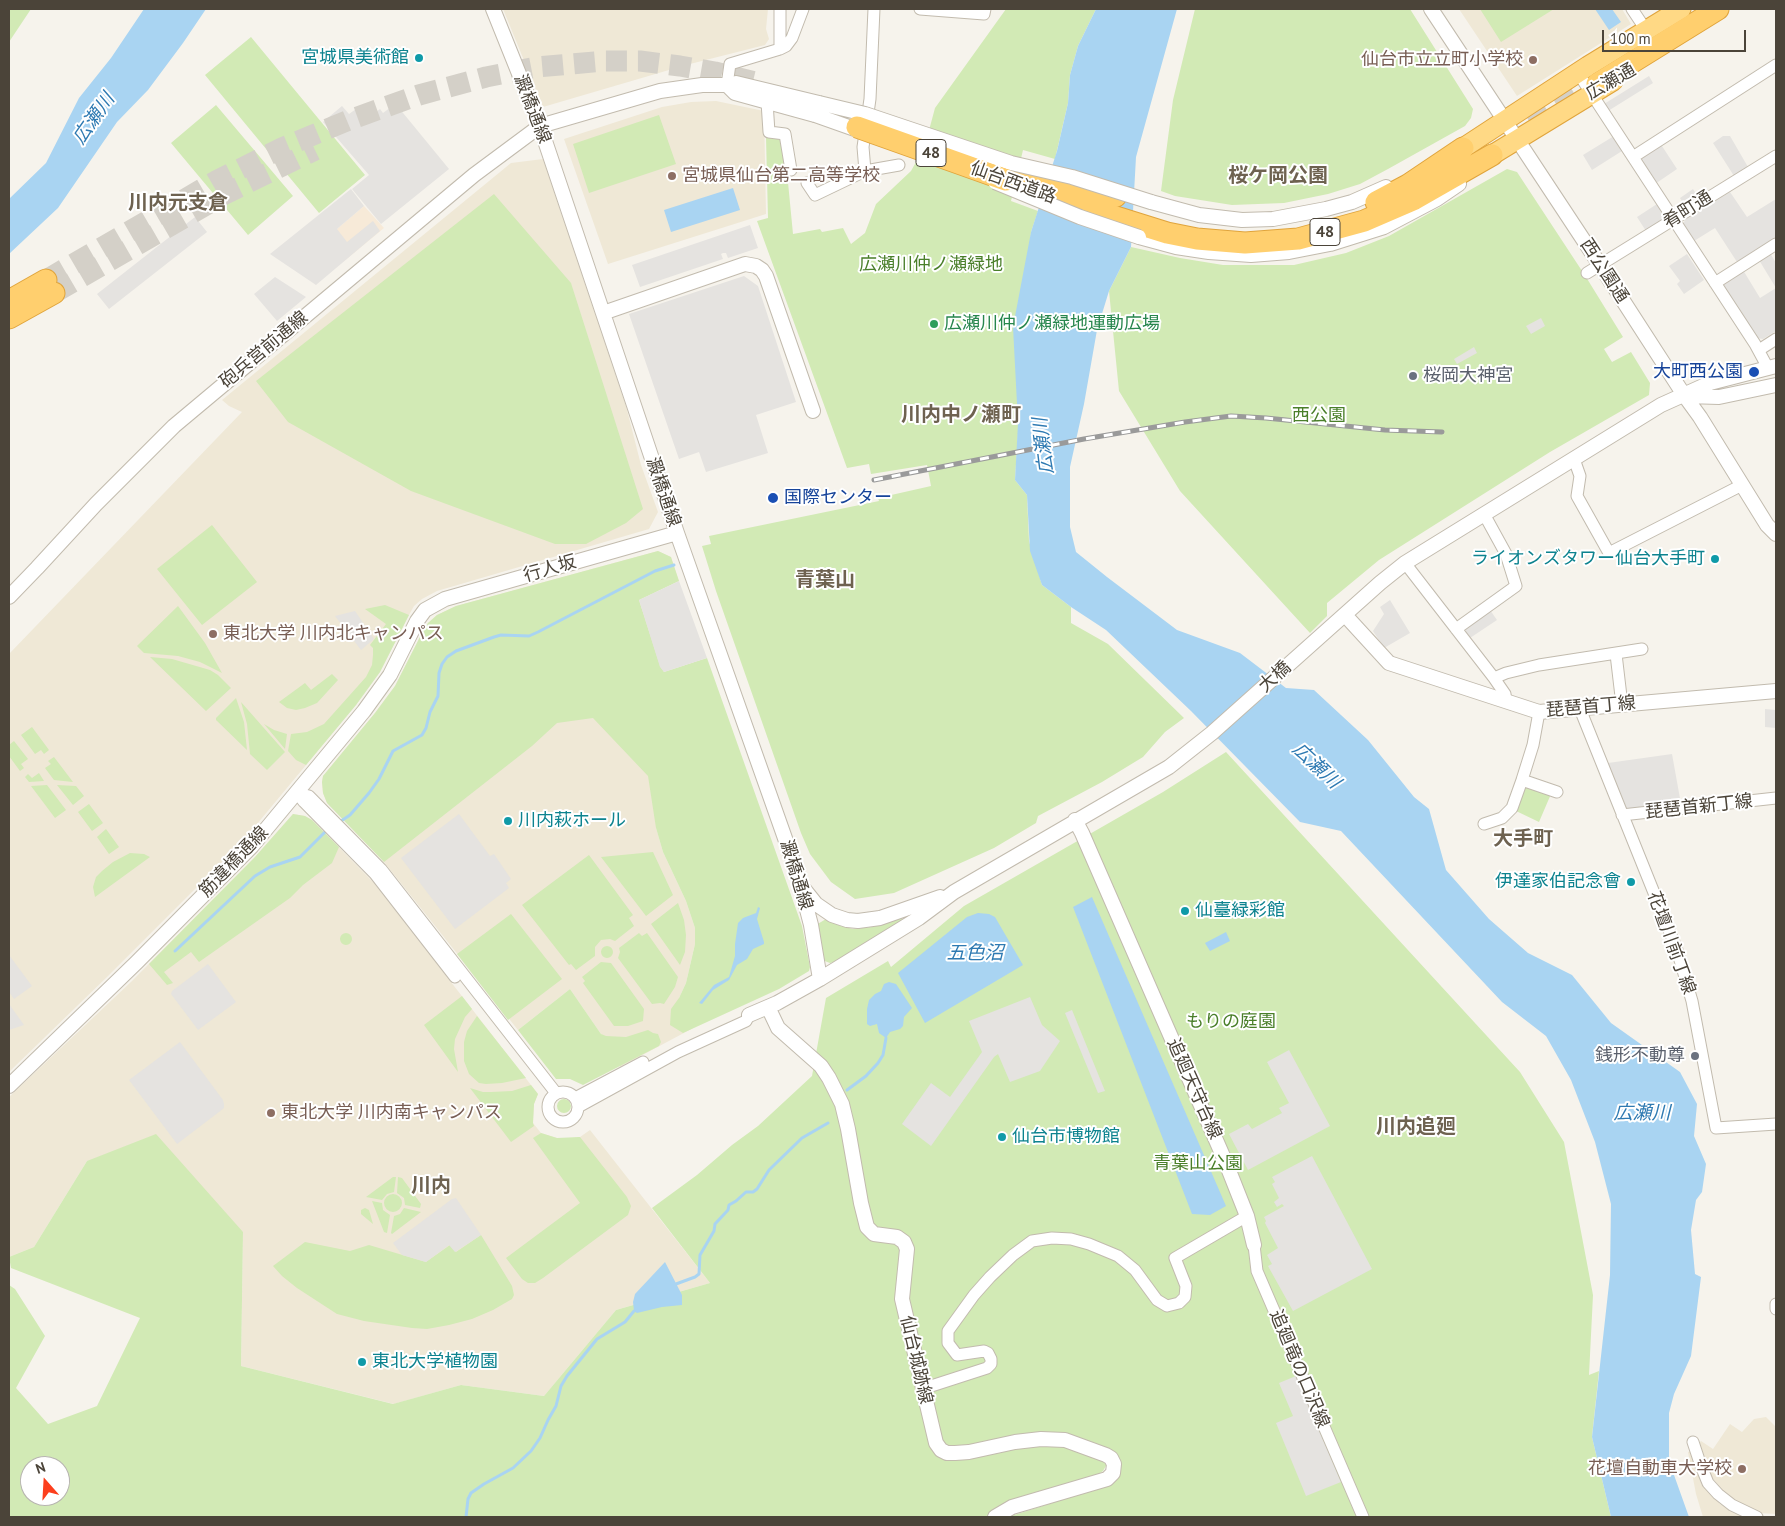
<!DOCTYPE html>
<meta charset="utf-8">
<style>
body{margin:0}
#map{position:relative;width:1785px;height:1526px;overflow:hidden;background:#f6f3ec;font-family:"PT Sans",sans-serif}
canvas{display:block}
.frame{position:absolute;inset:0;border:10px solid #4b4439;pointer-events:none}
.north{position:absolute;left:20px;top:1456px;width:50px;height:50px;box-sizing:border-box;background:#fff;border:1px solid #b7b4b0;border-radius:50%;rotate:341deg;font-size:14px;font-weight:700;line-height:20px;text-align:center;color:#4b4439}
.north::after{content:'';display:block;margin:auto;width:18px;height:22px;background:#fc3f1d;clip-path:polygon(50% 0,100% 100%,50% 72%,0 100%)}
.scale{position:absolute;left:1602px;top:30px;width:144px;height:22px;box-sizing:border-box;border:2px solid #4b4439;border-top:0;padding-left:6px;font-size:15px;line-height:18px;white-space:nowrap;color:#4b4439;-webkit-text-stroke:4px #fff;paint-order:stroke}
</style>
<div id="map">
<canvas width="1785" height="1526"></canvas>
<div class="frame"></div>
<div class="north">N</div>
<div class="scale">100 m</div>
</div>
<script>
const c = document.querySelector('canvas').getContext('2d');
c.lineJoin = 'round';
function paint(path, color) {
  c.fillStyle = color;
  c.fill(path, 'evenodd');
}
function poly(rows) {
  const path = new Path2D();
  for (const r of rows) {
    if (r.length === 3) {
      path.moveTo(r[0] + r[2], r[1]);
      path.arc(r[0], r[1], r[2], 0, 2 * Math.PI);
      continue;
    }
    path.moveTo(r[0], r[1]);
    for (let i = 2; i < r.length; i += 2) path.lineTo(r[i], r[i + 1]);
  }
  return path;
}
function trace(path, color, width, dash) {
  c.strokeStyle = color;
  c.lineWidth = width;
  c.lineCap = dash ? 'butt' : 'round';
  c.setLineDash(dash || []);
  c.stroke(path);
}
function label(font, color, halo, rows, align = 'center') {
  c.font = font + ' "PT Sans","Noto Sans JP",sans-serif';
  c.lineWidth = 4;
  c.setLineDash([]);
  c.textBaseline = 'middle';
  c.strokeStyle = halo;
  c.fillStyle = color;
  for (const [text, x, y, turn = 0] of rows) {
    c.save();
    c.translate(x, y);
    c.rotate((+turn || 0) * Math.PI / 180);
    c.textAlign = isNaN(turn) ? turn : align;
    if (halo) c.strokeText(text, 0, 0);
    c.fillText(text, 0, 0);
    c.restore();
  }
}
const commercial = poly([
 [364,206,384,228,343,262,325,239]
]);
const education = poly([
 [503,9,768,9,766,29,769,39,765,45,686,65,543,107],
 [1459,9,1622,9,1631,24,1517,96],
 [716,101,764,111,766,214,608,264,564,139,662,107,691,102],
 [543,159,626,406,641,465,658,512,649,529,437,591,422,599,414,606,409,615,380,672,356,705,242,842,108,976,9,1072,9,654,242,412,229,406,222,400,511,163],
 [658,551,671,557,679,581,639,600,664,672,707,658,656,783,656,828,663,852,686,901,695,928,695,944,691,961,686,983,679,998,697,1026,620,1067,601,1034,570,989,518,1030,384,862,327,803,323,793,322,782,323,776,375,713,395,686,423,631,428,623,437,615,456,606],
 [293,814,305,816,312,820,374,883,531,1085,538,1094,534,1104,533,1123,541,1133,557,1138,571,1138,580,1137,590,1130,710,1283,616,1310,544,1396,461,1385,394,1404,241,1366,243,1232,87,1161,34,1247,9,1257,9,1097,132,981,255,857],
 [1766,1417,1775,1426,1776,1425,1776,1514,1758,1513,1735,1503,1722,1491,1712,1477,1704,1462,1698,1444,1701,1441,1713,1449,1730,1424,1742,1432,1754,1419],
 [1691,1451,1702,1485,1720,1504,1743,1517,1703,1517,1696,1494,1688,1452]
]);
const green = poly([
 [9,9,31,9,9,42],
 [1006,9,1096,9,1078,46,1070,75,1068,103,1055,159,1023,150,1011,201,1038,211,1031,232,1015,480,1027,495,1029,541,1042,585,1071,607,1071,623,1108,644,1184,718,1165,732,1143,757,1102,782,1038,816,1036,823,994,848,894,893,855,899,831,882,810,854,801,833,716,591,702,546,711,544,709,536,879,501,878,498,931,486,927,465,871,474,869,464,847,468,757,221,768,218,766,137,777,135,784,141,793,234,820,229,822,232,843,228,851,244,865,233,876,204,911,171,916,162,920,164,935,108],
 [1195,9,1410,9,1473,109,1471,118,1465,126,1388,169,1360,184,1328,194,1284,203,1232,205,1175,196,1161,191,1173,100],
 [1480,9,1554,9,1501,42],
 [251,37,365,175,319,213,205,75],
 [216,105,293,196,248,235,171,143],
 [659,115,676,164,589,193,573,144],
 [1507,169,1517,172,1586,277,1623,337,1604,349,1612,362,1631,352,1650,383,1649,395,1550,452,1379,560,1327,603,1327,616,1310,633,1180,491,1119,391,1109,291,1131,247,1180,258,1223,265,1294,265,1346,253,1389,236],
 [494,194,571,283,643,509,626,523,586,544,555,544,411,491,288,422,256,381],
 [212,525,257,582,202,625,157,569],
 [658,551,671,557,679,581,639,600,660,666,664,672,707,658,802,926,810,967,809,971,779,989,683,1033,670,1025,671,1009,679,998,686,983,695,944,695,928,686,901,663,852,656,828,648,776,593,718,557,723,532,746,384,862,327,803,323,793,322,782,323,776,375,713,395,686,423,631,428,623,437,615,456,606],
 [385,605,409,615,380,672,356,705,306,765,296,760,288,751,291,734,307,732,324,724,366,677,372,665,373,655,373,648,370,645,386,624,365,609],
 [178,606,205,643,222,673,200,662,178,656,144,653,137,646],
 [150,657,172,659,210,670,218,675,231,688,206,711],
 [332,674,338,680,317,703,305,708,296,710,287,708,279,702,305,683,311,690],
 [236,698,244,722,247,750,216,720,216,718],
 [241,702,285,752,267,770,250,754,247,724],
 [264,724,274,730,287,734,285,749],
 [32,727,49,750,44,754,41,750,35,754,21,735],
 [14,741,28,759,21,764,24,768,20,771,9,756,9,745],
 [1226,752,1520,1072,1564,1142,1593,1295,1589,1375,1599,1371,1592,1437,1611,1517,1008,1517,1108,1485,1119,1477,1121,1469,1119,1460,1107,1464,1103,1471,1097,1475,1007,1504,985,1517,9,1517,9,1285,15,1289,45,1336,16,1388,48,1424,97,1406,140,1318,11,1268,9,1257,34,1247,87,1161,156,1134,243,1232,241,1366,393,1404,461,1385,544,1396,616,1310,710,1283,652,1208,697,1175,732,1145,758,1126,812,1076,826,998,888,961,891,967,964,906,1163,792],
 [30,1466,60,1466,60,1496,30,1496],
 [54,757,73,782,54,780,45,768,51,764,48,761],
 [39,773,44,781,29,782,25,777,28,774,32,778],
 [47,785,66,810,55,818,31,786],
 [57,785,76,786,84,796,73,805],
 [1524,785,1551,794,1539,822,1514,810],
 [89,804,103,823,92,831,78,812],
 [293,814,305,816,312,820,339,847,332,863,303,885,290,898,199,962,191,952,164,972,173,983,167,985,149,964,255,857],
 [106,829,119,847,109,854,97,837],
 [653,852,673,895,646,916,601,857],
 [130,853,144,854,150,857,95,897,93,887,96,877,102,871,113,862],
 [589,855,633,915,629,918,634,926,615,941,610,939,601,940,595,947,595,956,576,970,571,964,569,965,522,905],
 [678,903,684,920,686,935,685,952,680,965,651,924],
 [511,914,562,979,508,1020,457,954],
 [901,917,903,919,900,923,834,962,830,963,822,960,816,925,826,919,841,926,853,929,872,927],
 [346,939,6],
 [639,933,642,936,647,933,678,977,675,987,664,1004,660,1003,652,1004,618,958,620,952,619,948],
 [607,952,6],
 [601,962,611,963,644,1009,643,1021,628,1026,614,1026,583,983,585,981,582,977],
 [570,989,601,1034,606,1036,626,1037,648,1030,653,1033,658,1034,661,1042,659,1046,583,1085,570,1079,556,1079,518,1030],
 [462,996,472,1009,465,1017,455,1039,454,1049,458,1072,424,1025],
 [477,1016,526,1078,502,1083,486,1084,479,1083,469,1074,464,1061,464,1042,467,1031],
 [531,1085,538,1094,534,1104,533,1123,534,1126,511,1142,470,1088,483,1092,491,1092,512,1091],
 [564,1106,7],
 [541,1133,557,1138,580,1137,627,1197,631,1206,628,1215,543,1278,535,1283,528,1283,522,1279,506,1258,580,1203,533,1138],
 [393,1177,396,1177,394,1192,387,1194,382,1200,366,1197],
 [398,1177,402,1178,421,1204,420,1208,405,1205,404,1198,397,1193],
 [393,1203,9],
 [372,1201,382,1203,383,1210,390,1215,387,1233,384,1232],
 [365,1208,369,1210,373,1224,361,1214,361,1210],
 [404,1208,421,1212,392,1234,391,1233,394,1216,400,1214],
 [481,1235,512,1286,514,1295,512,1299,493,1310,472,1319,449,1325,427,1329,412,1328,364,1321,337,1314,297,1288,282,1276,273,1266,305,1242,350,1251,369,1245,426,1262,450,1245,456,1252]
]);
const parking = poly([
 [1649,76,1653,83,1608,111,1604,104],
 [342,106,349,114,356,109,360,114,372,115,380,109,383,113,391,107,394,112,399,108,449,169,381,224,352,189,369,175,323,122],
 [1614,136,1622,151,1592,170,1583,155],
 [1723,136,1730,136,1748,167,1734,176,1713,143],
 [1660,143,1677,169,1655,184,1641,161,1642,155],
 [351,189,364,206,337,229,347,242,373,221,380,231,316,285,270,254],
 [1693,189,1698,197,1685,206,1680,198],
 [1730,192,1747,217,1776,199,1776,237,1737,262,1715,228,1694,241,1683,225,1685,220],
 [1657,204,1664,216,1664,219,1646,231,1637,217],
 [195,217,207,232,109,309,97,294],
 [750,225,758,248,728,258,726,253,723,253,721,254,723,259,640,287,632,265],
 [1770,253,1776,263,1776,288,1759,260],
 [1687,254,1704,280,1684,294,1677,284,1680,281,1669,266],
 [1743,270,1760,298,1776,288,1776,331,1763,339,1756,338,1723,288,1724,282],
 [744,276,758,286,796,402,756,415,768,453,706,472,699,452,679,459,629,314],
 [275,277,306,297,277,321,254,294],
 [1541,318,1545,326,1531,334,1526,326],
 [1474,347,1477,353,1457,364,1454,359],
 [679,581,707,658,664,672,660,667,639,600],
 [1390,600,1410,633,1384,648,1373,631,1384,614,1380,607],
 [1490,610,1497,620,1470,638,1466,633,1466,627],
 [355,611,374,639,361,650,335,616],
 [1765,709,1776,710,1776,728,1765,727],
 [1672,754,1681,804,1631,811,1625,808,1608,763],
 [459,814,490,856,494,854,511,879,506,883,509,888,455,929,401,858],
 [9,955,32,986,14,999,9,992],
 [208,964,236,1002,198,1030,171,994,172,991],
 [1030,997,1042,1025,1060,1041,1040,1071,1010,1082,998,1054,994,1057,931,1146,902,1124,931,1083,950,1097,982,1052,969,1021],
 [9,1004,24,1025,9,1030],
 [1072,1010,1105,1091,1098,1093,1065,1013],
 [180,1042,223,1100,224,1104,224,1108,219,1112,177,1144,129,1080],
 [1289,1050,1330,1126,1248,1170,1229,1134,1248,1124,1252,1129,1282,1113,1279,1108,1289,1103,1267,1062],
 [1312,1156,1372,1269,1293,1311,1268,1266,1272,1264,1267,1255,1278,1248,1265,1223,1266,1221,1264,1217,1284,1206,1282,1204,1277,1207,1274,1202,1279,1198,1272,1184,1275,1182,1272,1177],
 [456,1198,481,1235,455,1252,449,1245,426,1262,402,1255,393,1243,452,1199],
 [1296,1376,1341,1482,1306,1496,1276,1423,1293,1416,1279,1383]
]);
const water = poly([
 [144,9,206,9,183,43,148,90,117,122,58,208,9,254,9,199,46,163,79,98,111,58],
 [1096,9,1177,9,1136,157,1131,247,1109,291,1097,330,1084,404,1070,467,1070,527,1076,552,1107,577,1177,630,1240,653,1286,688,1314,690,1368,740,1414,797,1429,809,1446,870,1489,919,1528,953,1572,975,1611,1023,1680,1072,1697,1104,1694,1136,1706,1164,1702,1192,1696,1200,1691,1230,1695,1274,1701,1277,1691,1356,1674,1394,1669,1413,1669,1461,1689,1517,1611,1517,1592,1437,1610,1275,1611,1204,1595,1142,1571,1080,1546,1036,1502,1002,1341,831,1300,822,1191,711,1106,630,1071,607,1042,585,1030,551,1027,495,1015,480,1018,423,1013,327,1031,232,1057,151,1068,103,1070,75,1078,46],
 [1595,9,1612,9,1621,22,1609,30],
 [733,188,740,210,671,232,664,210],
 [1092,897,1226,1206,1210,1215,1192,1214,1073,907],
 [758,907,760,908,757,919,764,942,764,944,753,949,747,959,737,965,729,980,713,990,702,1004,699,1003,714,985,729,977,735,956,735,944,738,923,743,918,756,913],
 [978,913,989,914,995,917,1023,965,925,1023,898,973,967,917],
 [1226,932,1230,941,1210,951,1205,943],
 [889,982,896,984,912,1008,904,1017,903,1026,900,1029,890,1032,886,1038,879,1033,877,1024,870,1026,867,1024,867,1009,869,1000,875,994,881,991,884,984],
 [665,1262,682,1295,682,1305,662,1307,637,1313,634,1311,633,1302,635,1294]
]);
const stream = poly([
 [341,821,350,815,369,793,379,779,393,751,422,735,426,728,430,712,438,696,439,673,442,664,447,657,456,651,494,637,501,635,529,636,538,632,655,571,674,565],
 [175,951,255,876,270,867,300,857,325,832],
 [847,1090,866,1076,878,1063,883,1055,886,1038],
 [676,1284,695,1277,699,1274,700,1255,714,1231,715,1224,728,1210,729,1205,736,1201,746,1192,753,1192,757,1189,769,1170,802,1138,828,1123],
 [466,1517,468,1499,471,1493,484,1484,513,1468,531,1451,540,1438,548,1420,556,1406,561,1386,567,1376,597,1339,625,1322,634,1311]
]);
const motorwayTunnel = poly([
 [1526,116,1593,77],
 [46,280,216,181,282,148,349,120,419,95,486,77,537,67,605,61,640,61,680,66,715,72,763,84],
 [54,293,225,194,315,150]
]);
const minor = poly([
 [780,9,780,49],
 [920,9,984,14,985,9],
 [1632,9,1646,30],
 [1578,73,1755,344,1768,368],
 [727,85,730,64,780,49,786,46,792,38,803,9],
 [767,102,769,132,785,134,791,170],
 [1633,157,1776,65],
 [865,171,899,165],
 [807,183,815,195,865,171,863,147,870,99,874,9],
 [1587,273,1776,156],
 [1715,283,1776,244],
 [1759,350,1776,339],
 [1574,459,1580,476,1577,496,1609,553,1742,485],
 [1405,563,1494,678,1505,694,1506,701],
 [1456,629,1516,586,1506,554,1484,514],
 [1616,654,1622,705],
 [1494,678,1506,673,1539,665,1642,649],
 [1580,709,1677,950,1692,1001,1716,1128,1776,1124],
 [1522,780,1557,792],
 [297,793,309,796,381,869,556,1093],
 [297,793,304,802,375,874,455,977],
 [1622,815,1776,798],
 [1484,824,1502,818,1512,808,1522,780,1533,745,1539,712],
 [563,1107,15],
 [575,1098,643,1062],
 [578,1107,678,1052,746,1021,749,1015],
 [1254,1245,1257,1271,1363,1517],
 [1776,1309,1776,1304],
 [922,1389,987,1368,991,1364,991,1359,988,1353,984,1351,957,1355,948,1343,948,1331,974,1295,990,1277,1013,1255,1032,1241,1052,1238,1071,1239,1089,1244,1118,1256,1135,1270,1157,1300,1167,1306,1179,1303,1185,1297,1186,1286,1175,1258,1247,1216],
 [1693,1442,1701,1466,1708,1483,1718,1494,1732,1505,1757,1517]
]);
const tertiary = poly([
 [493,9,540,126,677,533,798,875,811,925,820,979],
 [1431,9,1600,265,1684,395,1700,417,1767,525,1776,534],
 [727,85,735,93,815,115],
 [1151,202,1199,215,1242,220,1273,219,1326,209,1352,202,1386,187],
 [1139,237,1176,247,1209,252,1251,255,1289,252,1330,244,1384,227,1437,199,1459,184],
 [603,313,745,264,756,266,762,270,766,276,813,411],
 [1687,396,1719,397,1776,385],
 [9,597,37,568,96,504,174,426,474,175,540,126,660,91,702,85,727,85,736,83,819,103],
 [1345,615,1389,663,1539,712,1776,691],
 [1075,820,1082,833,1226,1163,1247,1216,1254,1245],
 [804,889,816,904,832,915,847,920,858,921,880,918,940,897],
 [768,1007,778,1028,821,1066,829,1078,842,1104,848,1129,861,1203,867,1227,874,1234,897,1237,904,1242,907,1249,902,1299,936,1443,941,1450,947,1453,955,1453,969,1452,1015,1442,1041,1439,1065,1440,1106,1455,1111,1458,1114,1464,1113,1473,1107,1479,1012,1507,995,1517],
 [749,1015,777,1003,820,979,919,918,954,892,1169,767,1212,733,1380,583,1405,563,1661,405,1710,383,1776,366],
 [9,1086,137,962,252,846,364,711,390,675,417,621,425,610,445,599,677,533]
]);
const trunk = poly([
 [1463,148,1588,66,1681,9],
 [1492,155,1613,81]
]);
const motorway = poly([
 [1597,84,1718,9],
 [1010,167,1043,179,1116,196],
 [1039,193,1167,233,1197,239,1245,243,1298,239,1364,221,1415,199,1492,155],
 [1376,202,1408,185,1463,148],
 [9,301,46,280],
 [9,318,54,293]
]);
const rail = poly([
 [874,480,1084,439,1185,422,1231,416,1266,418,1385,430,1442,432]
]);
const tertiaryBridge = poly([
 [819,103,865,114,1011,163,1072,177,1151,202],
 [815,115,863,132],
 [995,182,1080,217,1139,237]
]);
const motorwayBridge = poly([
 [857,127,1006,180]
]);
const markers = [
 [419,58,5,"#0f9aa8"],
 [1533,60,5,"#8d6e63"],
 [672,176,5,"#8d6e63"],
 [934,324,5,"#2e9e5b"],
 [1754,372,6,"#1a4fb4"],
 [1413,376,5,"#6b7280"],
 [773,498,6,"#1a4fb4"],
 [1715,559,5,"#0f9aa8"],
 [213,634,5,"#8d6e63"],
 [508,821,5,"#0f9aa8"],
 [1631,882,5,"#0f9aa8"],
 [1185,911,5,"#0f9aa8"],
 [1695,1056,5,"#6b7280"],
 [271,1113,5,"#8d6e63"],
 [1002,1137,5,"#0f9aa8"],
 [362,1362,5,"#0f9aa8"],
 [1742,1469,5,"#8d6e63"]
];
const shields = [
 [931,153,30],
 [1325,232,30]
];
const shieldNames = [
 ["48",931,153],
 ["48",1325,232]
];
const cultureNames = [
 ["宮城県美術館",409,58,"right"],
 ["ライオンズタワー仙台大手町",1705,559,"right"],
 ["川内萩ホール",518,821],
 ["伊達家伯記念會",1621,882,"right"],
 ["仙臺緑彩館",1195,911],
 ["仙台市博物館",1012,1137],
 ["東北大学植物園",372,1362]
];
const educationNames = [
 ["仙台市立立町小学校",1523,60,"right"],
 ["宮城県仙台第二高等学校",682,176],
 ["東北大学 川内北キャンパス",223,634],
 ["東北大学 川内南キャンパス",281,1113],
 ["花壇自動車大学校",1732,1469,"right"]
];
const streetNames = [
 ["広瀬通",1611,82,-30],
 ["澱橋通線",532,109,69],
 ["仙台西道路",1013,183,20],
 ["肴町通",1688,210,-32],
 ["西公園通",1604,271,57],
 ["砲兵営前通線",264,350,-40],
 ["澱橋通線",663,492,71],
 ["行人坂",550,569,-16],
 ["大橋",1275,677,-42],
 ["琵琶首丁線",1591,707,-5],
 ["琵琶首新丁線",1699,807,-6],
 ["筋違橋通線",234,862,-46],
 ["澱橋通線",796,875,73],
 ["花壇川前丁線",1671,943,70],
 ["追廻天守台線",1194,1089,66],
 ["仙台城跡線",916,1360,77],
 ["追廻竜の口沢線",1299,1369,67]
];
const parkNames = [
 ["広瀬川仲ノ瀬緑地",931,265],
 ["西公園",1319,416],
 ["もりの庭園",1231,1022],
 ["青葉山公園",1198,1164]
];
const leisureNames = [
 ["広瀬川仲ノ瀬緑地運動広場",944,324]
];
const transitNames = [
 ["大町西公園",1743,372],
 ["国際センター",784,498,"left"]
];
const worshipNames = [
 ["桜岡大神宮",1423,376],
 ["銭形不動尊",1685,1056,"right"]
];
const waterNames = [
 ["広瀬川",94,119,-55],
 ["広瀬川",1044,446,-97],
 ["広瀬川",1316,766,43],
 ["五色沼",975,954],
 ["広瀬川",1642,1114]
];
const quarterNames = [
 ["桜ケ岡公園",1278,176],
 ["川内元支倉",178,203],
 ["川内中ノ瀬町",961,415],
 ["青葉山",825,580],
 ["大手町",1523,839],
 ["川内追廻",1416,1127],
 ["川内",431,1186]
];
paint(commercial, '#f7ead8');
paint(education, '#efe8d6');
paint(green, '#d2eab5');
paint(parking, '#e5e3e0');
paint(water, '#a9d4f2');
trace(stream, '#a9d4f2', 3);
trace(motorwayTunnel, '#d4d0c8', 21, [21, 11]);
trace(minor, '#c2bbae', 13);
trace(tertiary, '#c2bbae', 16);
trace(trunk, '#e0a43c', 21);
trace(motorway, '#e0a43c', 23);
trace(minor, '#fff', 11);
trace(tertiary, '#fff', 14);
trace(trunk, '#ffd985', 19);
trace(motorway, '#ffcf6e', 21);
trace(rail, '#9a9a9a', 5);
trace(rail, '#fff', 3, [9]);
trace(tertiaryBridge, '#c2bbae', 16, []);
trace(motorwayBridge, '#e0a43c', 23, []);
trace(tertiaryBridge, '#fff', 14);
trace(motorwayBridge, '#ffcf6e', 21);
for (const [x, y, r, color] of markers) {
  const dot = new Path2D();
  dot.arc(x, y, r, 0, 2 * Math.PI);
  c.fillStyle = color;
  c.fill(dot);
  trace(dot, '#fff', 2);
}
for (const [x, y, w] of shields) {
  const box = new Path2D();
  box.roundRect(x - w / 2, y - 13.5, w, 27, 4);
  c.fillStyle = '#fff';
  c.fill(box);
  trace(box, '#4b4439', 1);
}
label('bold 16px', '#4b4439', null, shieldNames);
label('18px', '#0d838f', '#fff', cultureNames, 'left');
label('18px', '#785e54', '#fff', educationNames, 'left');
label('18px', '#4b4439', '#fff', streetNames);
label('18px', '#4a7f2a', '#fff', parkNames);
label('18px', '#27864d', '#fff', leisureNames, 'left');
label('18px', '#164399', '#fff', transitNames, 'right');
label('18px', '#5b616d', '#fff', worshipNames, 'left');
label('italic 19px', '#2e7ab2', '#fff', waterNames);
label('bold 20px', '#6e6250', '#fff', quarterNames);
</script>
